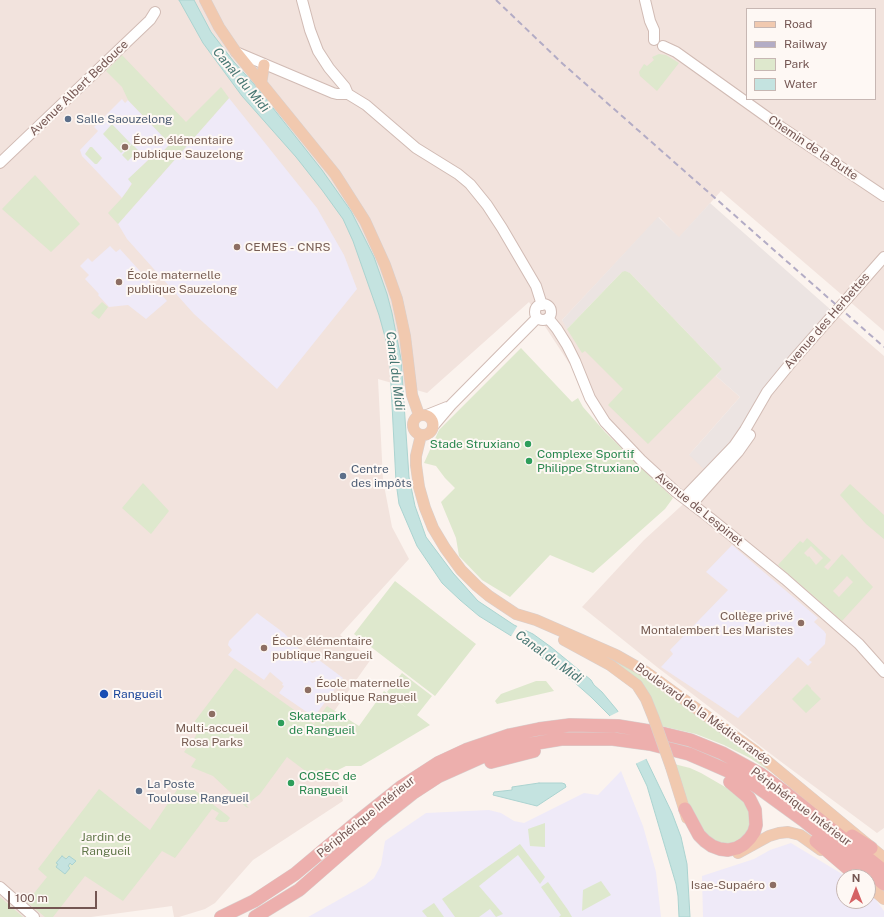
<!DOCTYPE html>
<meta charset="utf-8">
<style>
body{margin:0}
#map{position:relative;width:884px;height:917px;overflow:hidden;background:#fbf3ee;font-family:"Public Sans",sans-serif}
canvas{display:block}
.legend{position:absolute;left:746px;top:8px;width:130px;height:92px;box-sizing:border-box;background:#fef8f4;border:1px solid #c7b7b3;margin:0;padding:5px 7px;list-style:none;font-size:12px;color:#745652}
.legend li{display:flex;align-items:center;gap:8px;height:20px}
.legend b{width:20px;border:1px solid #c7b7b3}
.north{position:absolute;left:836px;top:869px;width:40px;height:40px;box-sizing:border-box;background:#fef8f4;border:1px solid #c7b7b3;border-radius:50%;rotate:0deg;font-size:11px;font-weight:700;line-height:16px;text-align:center;color:#745652}
.north::after{content:'';display:block;margin:auto;width:14px;height:18px;background:#d56365;clip-path:polygon(50% 0,100% 100%,50% 72%,0 100%)}
.scale{position:absolute;left:8px;top:891px;width:89px;height:18px;box-sizing:border-box;border:2px solid #745652;border-top:0;padding-left:5px;font-size:12px;line-height:14px;white-space:nowrap;color:#745652;-webkit-text-stroke:3px #fef8f4;paint-order:stroke}
</style>
<div id="map">
<canvas width="884" height="917"></canvas>
<ul class="legend">
<li><b style="height:5px;background:#f1c9af"></b>Road</li>
<li><b style="height:5px;background:#b3acc5"></b>Railway</li>
<li><b style="height:11px;background:#dee8cd"></b>Park</li>
<li><b style="height:11px;background:#c4e3e0"></b>Water</li>
</ul>
<div class="north">N</div>
<div class="scale">100 m</div>
</div>
<script>
const c = document.querySelector('canvas').getContext('2d');
c.lineJoin = 'round';
function paint(path, color) {
  c.fillStyle = color;
  c.fill(path, 'evenodd');
}
function poly(rows) {
  const path = new Path2D();
  for (const r of rows) {
    if (r.length === 3) {
      path.moveTo(r[0] + r[2], r[1]);
      path.arc(r[0], r[1], r[2], 0, 2 * Math.PI);
      continue;
    }
    path.moveTo(r[0], r[1]);
    for (let i = 2; i < r.length; i += 2) path.lineTo(r[i], r[i + 1]);
  }
  return path;
}
function trace(path, color, width, dash) {
  c.strokeStyle = color;
  c.lineWidth = width;
  c.lineCap = dash ? 'butt' : 'round';
  c.setLineDash(dash || []);
  c.stroke(path);
}
function label(font, color, halo, rows, align = 'center') {
  c.font = font + ' "Public Sans",sans-serif';
  c.lineWidth = 4;
  c.setLineDash([]);
  c.textBaseline = 'middle';
  c.strokeStyle = halo;
  c.fillStyle = color;
  for (const [text, x, y, turn = 0] of rows) {
    c.save();
    c.translate(x, y);
    c.rotate((+turn || 0) * Math.PI / 180);
    c.textAlign = isNaN(turn) ? turn : align;
    if (halo) c.strokeText(text, 0, 0);
    c.fillText(text, 0, 0);
    c.restore();
  }
}
const residential = poly([
 [0,0,884,0,884,331,721,191,679,238,659,217,562,320,568,329,622,272,630,273,722,369,716,376,740,397,689,455,774,377,831,310,884,356,884,828,877,833,780,761,657,667,582,607,644,540,691,497,619,433,603,415,529,302,427,393,378,379,383,480,392,527,409,559,340,635,371,659,323,727,343,801,253,860,215,903,205,909,179,917,174,917,172,906,91,917,0,917],
 [747,9,875,9,875,99,747,99]
]);
const industrial = poly([
 [710,203,831,310,774,377,754,409,735,437,704,469,689,455,740,397,716,376,722,369,630,273,622,272,567,329,562,320,658,217,679,237]
]);
const education = poly([
 [229,98,317,208,344,255,357,289,277,389,194,314,127,239,118,224],
 [122,99,125,103,128,100,170,144,159,155,156,152,129,179,132,183,128,190,122,198,82,156,80,150,98,131,94,127],
 [110,246,116,252,120,249,167,301,146,319,128,305,109,307,98,295,99,294,85,279,89,275,80,266,88,258,92,262],
 [732,545,818,618,814,622,824,631,826,634,825,644,809,660,812,662,808,666,798,657,738,718,661,667,673,654,670,650,728,590,706,572],
 [257,613,284,633,312,663,319,660,343,678,314,717,279,693,284,686,282,685,283,683,270,672,264,680,228,655,232,650,228,645,229,641],
 [621,771,643,826,656,872,661,917,308,917,365,885,374,878,381,865,385,841,426,813,489,810,501,813,514,821,524,823,584,793,598,795],
 [791,843,847,877,844,877,844,901,868,901,868,894,876,900,884,911,884,917,703,917,702,876,754,859,770,850]
]);
const green = poly([
 [659,54,666,55,679,63,657,91,640,76,639,72,644,64,647,66,654,60,652,57],
 [122,55,186,122,221,87,229,98,118,224,108,213,122,198,132,184,128,179,156,153,160,155,170,144,128,100,122,87,106,71],
 [112,124,131,144,121,153,103,134],
 [132,144,138,150,128,161,122,155],
 [90,147,92,147,102,158,97,164,95,164,85,154],
 [35,175,80,224,51,252,2,209],
 [625,271,630,273,722,369,648,444,608,405,623,389,585,351,582,353,567,329,622,272],
 [102,302,108,307,99,319,91,313],
 [521,348,572,402,578,398,583,407,605,432,673,498,665,509,593,573,550,555,510,597,482,580,459,556,456,538,441,502,455,488,445,478,436,466,424,463,439,430],
 [143,483,169,511,151,534,122,508],
 [850,484,884,515,884,539,866,524,840,495],
 [807,538,831,560,824,567,828,570,842,554,873,587,842,621,778,565,800,541,803,543],
 [811,546,823,558,816,565,809,556,808,557,804,553],
 [847,576,853,582,839,597,833,591],
 [395,581,476,644,435,696,354,634],
 [616,660,627,664,747,749,771,772,750,758,724,745,696,734,661,726,639,680,614,661],
 [235,668,314,724,327,706,359,726,384,691,408,709,387,692,402,673,432,696,417,715,430,725,361,766,346,766,336,771,326,768,316,779,287,757,260,794,246,805,249,808,246,807,213,776,191,767,196,759,184,752,194,739,197,733,195,721],
 [536,681,546,681,554,691,497,704,495,701,501,694],
 [807,684,811,688,811,689,821,699,806,713,792,699],
 [674,764,690,768,701,773,739,795,750,809,750,827,743,839,727,845,708,838,690,808],
 [183,781,228,816,230,818,227,822,220,822,215,819,219,813,212,809,175,858,162,851,123,901,85,876,53,917,45,917,27,902,47,877,38,869,99,789,150,830],
 [545,823,545,847,530,846,528,829],
 [520,844,545,877,540,884,518,855,479,886,503,914,496,917,490,909,479,917,455,917,442,899],
 [601,881,611,895,582,911,583,890],
 [548,882,568,910,572,917,559,917,561,915,541,887],
 [0,897,23,917,0,917],
 [434,903,444,917,427,917,422,911]
]);
const water = poly([
 [179,0,194,0,211,32,234,62,254,84,322,170,351,211,374,257,387,294,392,313,401,359,409,477,415,506,426,537,453,573,478,601,514,625,533,634,551,647,591,680,594,685,602,692,617,710,646,759,672,813,681,837,687,864,690,917,679,917,678,896,676,884,647,786,636,763,610,716,591,697,574,682,521,642,479,616,460,600,442,583,417,546,399,504,396,482,390,366,387,344,379,315,353,241,343,219,322,190,296,157,242,96,203,43,179,0],
 [539,783,562,783,565,784,566,787,537,806,493,795,494,792,512,790,512,787,539,783],
 [62,856,66,859,69,856,76,861,72,865,70,863,68,866,70,868,65,874,56,867,58,864,56,863,62,856]
]);
const pier = poly([
 [518,625,526,629,518,643,510,638],
 [620,711,648,758,635,764,608,717]
]);
const secondary = poly([
 [302,0,310,30,318,51,329,68,345,87,348,94,366,105,416,148,458,174,470,184,487,205,502,228,536,286,542,305],
 [645,0,650,21,654,30,654,40],
 [663,46,676,52,781,127,884,196],
 [236,52,333,93,337,94,348,94],
 [0,163,150,20,155,12],
 [543,312,8],
 [548,318,557,329,567,345,575,361,590,398,605,422,641,460,676,492,710,518,785,579,859,644,884,672],
 [427,415,447,407],
 [434,425,451,405,537,318],
 [684,498,734,446,745,430,767,392,794,359,884,257],
 [692,504,738,452,750,435],
 [0,887,34,917]
]);
const primary = poly([
 [205,0,219,27,236,52,335,174,365,221,385,265,397,299,405,336,412,395,419,415],
 [261,84,264,65],
 [423,425,10],
 [421,435,416,456,416,465,419,487,425,508,433,528,445,548,461,570,477,586,489,596,516,614,536,620,616,655,646,672,755,751,884,858],
 [564,640,610,665,637,685,646,699,654,719],
 [671,767,687,818],
 [738,853,769,836,779,833,788,832,800,835,821,850],
 [868,885,884,899]
]);
const highway = poly([
 [491,762,534,751],
 [685,809,699,835,705,841,712,846,720,849,728,850,737,848,744,844,750,838,754,832,756,825,755,810,749,798,730,782],
 [852,836,871,848],
 [816,841,851,871],
 [221,917,254,901,295,874,351,827,401,787,438,763,466,750,510,735,539,729,570,725,618,726,661,733,690,740,722,753,762,775,786,793,884,871],
 [255,917,299,890,378,821,413,793,439,776,486,755,507,748,561,739,613,739,650,744,689,754,710,763,735,774,759,788,803,820,884,884]
]);
const rail = poly([
 [496,0,563,64,884,347]
]);
const primaryBridge = poly([
 [654,719,671,767]
]);
const markers = [
 [68,119,4,"#5c6f8a"],
 [125,147,4,"#8d6e63"],
 [237,247,4,"#8d6e63"],
 [119,282,4,"#8d6e63"],
 [528,444,4,"#2e9e5b"],
 [529,461,4,"#2e9e5b"],
 [343,476,4,"#5c6f8a"],
 [801,623,4,"#8d6e63"],
 [264,648,4,"#8d6e63"],
 [308,690,4,"#8d6e63"],
 [104,694,5,"#1a4fb4"],
 [212,714,4,"#8d6e63"],
 [281,723,4,"#2e9e5b"],
 [291,783,4,"#2e9e5b"],
 [139,791,4,"#5c6f8a"],
 [773,885,4,"#8d6e63"]
];
const streetNames = [
 ["Avenue Albert Bedouce",79,88,-44],
 ["Chemin de la Butte",813,148,34],
 ["Avenue des Herbettes",827,321,-49],
 ["Avenue de Lespinet",699,509,39],
 ["Boulevard de la Méditerranée",703,714,36],
 ["Périphérique Intérieur",801,807,37],
 ["Périphérique Intérieur",366,817,-39]
];
const serviceNames = [
 ["Salle Saouzelong",76,119],
 ["Centre",351,469],
 ["des impôts",351,483],
 ["La Poste",147,784],
 ["Toulouse Rangueil",147,798]
];
const educationNames = [
 ["École élémentaire",133,140],
 ["publique Sauzelong",133,154],
 ["CEMES - CNRS",245,247],
 ["École maternelle",127,275],
 ["publique Sauzelong",127,289],
 ["Collège privé",793,616,"right"],
 ["Montalembert Les Maristes",793,630,"right"],
 ["École élémentaire",272,641],
 ["publique Rangueil",272,655],
 ["École maternelle",316,683],
 ["publique Rangueil",316,697],
 ["Multi-accueil",212,728,"center"],
 ["Rosa Parks",212,742,"center"],
 ["Isae-Supaéro",765,885,"right"]
];
const leisureNames = [
 ["Stade Struxiano",520,444,"right"],
 ["Complexe Sportif",537,454],
 ["Philippe Struxiano",537,468],
 ["Skatepark",289,716],
 ["de Rangueil",289,730],
 ["COSEC de",299,776],
 ["Rangueil",299,790]
];
const transitNames = [
 ["Rangueil",113,694]
];
const parkNames = [
 ["Jardin de",106,837],
 ["Rangueil",106,851]
];
const waterNames = [
 ["Canal du Midi",241,80,50],
 ["Canal du Midi",395,371,83],
 ["Canal du Midi",549,657,36]
];
paint(residential, '#f2e3dd');
paint(industrial, '#ece4e2');
paint(education, '#efeaf8');
paint(green, '#dee8cd');
paint(water, '#c4e3e0');
trace(water, '#abd3d0', 1);
paint(pier, '#fbf3ee');
trace(secondary, '#d1bbb4', 12);
trace(primary, '#d8d0cf', 12);
trace(highway, '#d8d0cf', 14);
trace(secondary, '#fff', 10);
trace(primary, '#f1c9af', 11);
trace(highway, '#edafad', 13);
trace(rail, '#b3acc5', 2, [6, 4]);
trace(primaryBridge, '#d8d0cf', 12, []);
trace(primaryBridge, '#f1c9af', 11);
for (const [x, y, r, color] of markers) {
  const dot = new Path2D();
  dot.arc(x, y, r, 0, 2 * Math.PI);
  c.fillStyle = color;
  c.fill(dot);
  trace(dot, '#fef8f4', 1.5);
}
label('12px', '#745652', '#fef8f4', streetNames);
label('12px', '#4e5e75', '#fef8f4', serviceNames, 'left');
label('12px', '#785e54', '#fef8f4', educationNames, 'left');
label('12px', '#27864d', '#fef8f4', leisureNames, 'left');
label('12px', '#164399', '#fef8f4', transitNames, 'left');
label('12px', '#63784c', '#fef8f4', parkNames);
label('italic 13px', '#477773', '#fef8f4', waterNames);
</script>
